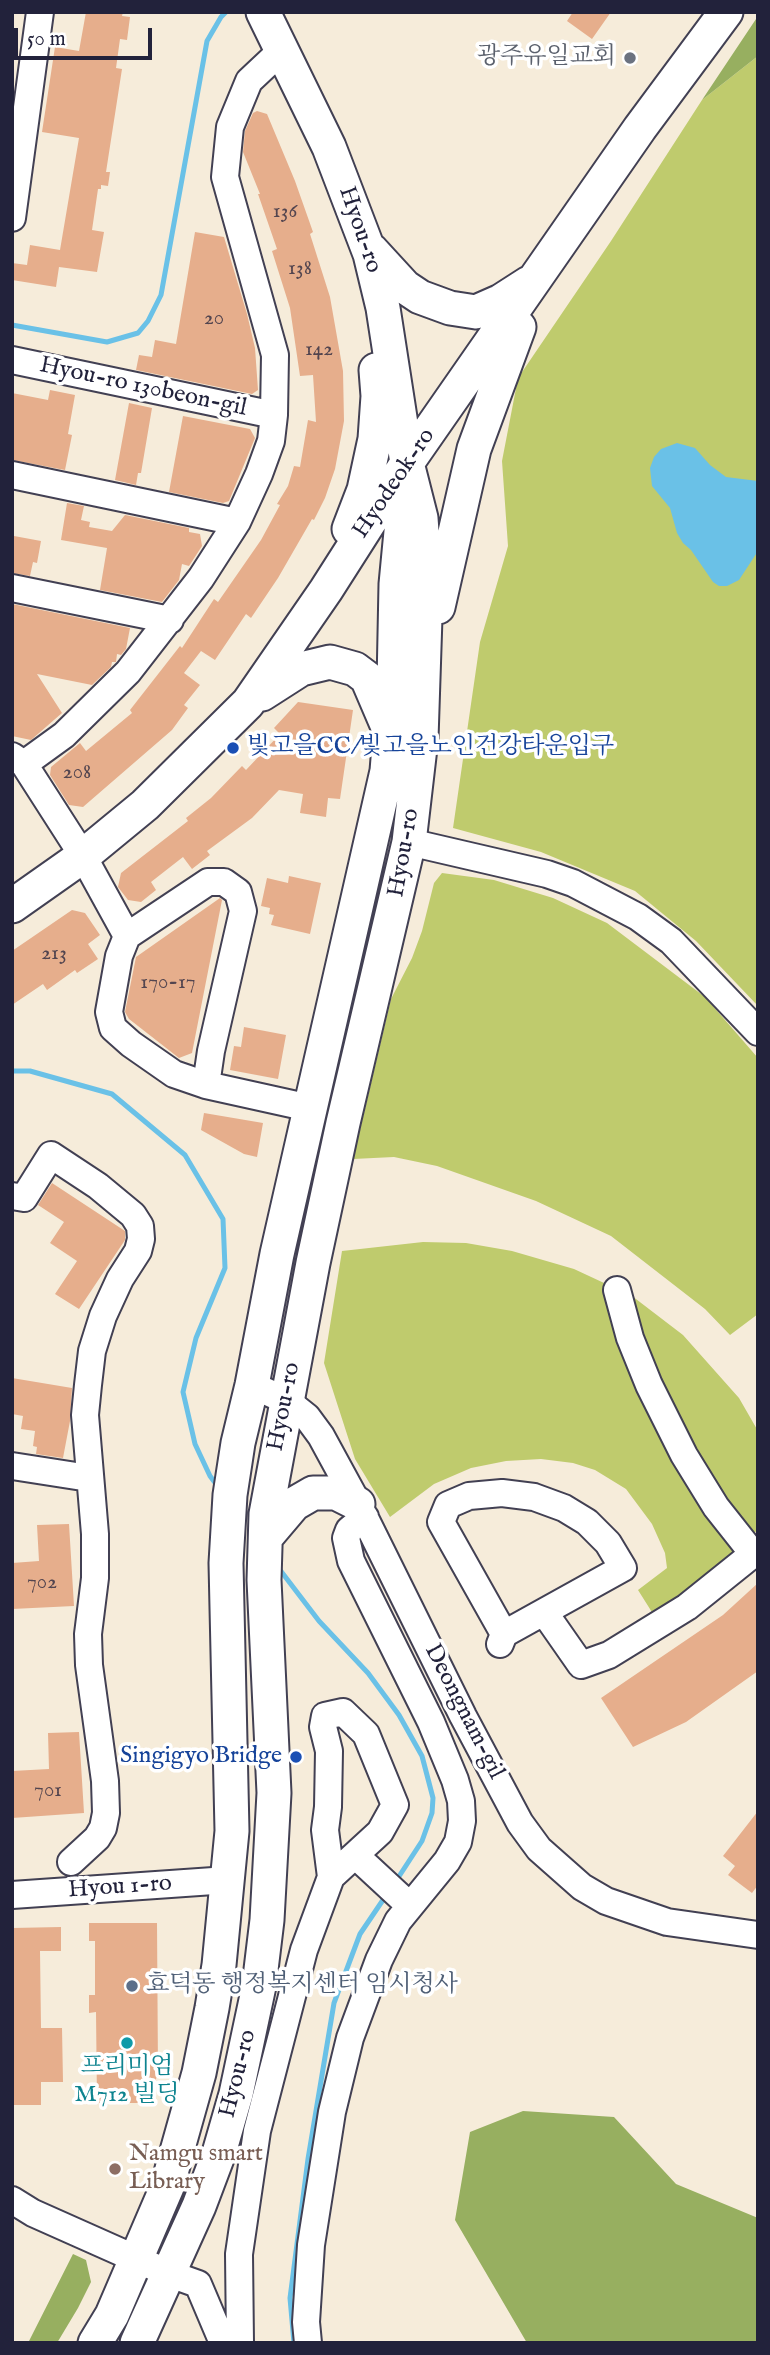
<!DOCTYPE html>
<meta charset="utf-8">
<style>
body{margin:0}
#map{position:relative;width:770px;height:2355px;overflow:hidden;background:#f6ecda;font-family:"IM FELL English",serif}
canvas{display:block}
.frame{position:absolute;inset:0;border:14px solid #22223b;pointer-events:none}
.scale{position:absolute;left:14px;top:28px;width:138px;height:32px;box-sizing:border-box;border:4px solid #22223b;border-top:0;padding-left:9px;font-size:21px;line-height:24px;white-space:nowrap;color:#22223b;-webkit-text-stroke:5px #fff;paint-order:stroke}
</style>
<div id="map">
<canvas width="770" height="2355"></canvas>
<div class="frame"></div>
<div class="scale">50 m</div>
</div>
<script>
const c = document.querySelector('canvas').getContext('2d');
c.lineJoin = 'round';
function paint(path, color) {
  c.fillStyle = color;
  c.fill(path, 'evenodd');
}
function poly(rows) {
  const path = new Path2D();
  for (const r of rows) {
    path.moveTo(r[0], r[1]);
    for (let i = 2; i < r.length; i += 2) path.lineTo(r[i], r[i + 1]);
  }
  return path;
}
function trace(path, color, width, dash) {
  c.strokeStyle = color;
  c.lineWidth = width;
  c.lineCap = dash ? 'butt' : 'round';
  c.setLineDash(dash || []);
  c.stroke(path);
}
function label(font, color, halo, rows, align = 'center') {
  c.font = font + ' "IM FELL English","Noto Serif KR",serif';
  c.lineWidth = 7;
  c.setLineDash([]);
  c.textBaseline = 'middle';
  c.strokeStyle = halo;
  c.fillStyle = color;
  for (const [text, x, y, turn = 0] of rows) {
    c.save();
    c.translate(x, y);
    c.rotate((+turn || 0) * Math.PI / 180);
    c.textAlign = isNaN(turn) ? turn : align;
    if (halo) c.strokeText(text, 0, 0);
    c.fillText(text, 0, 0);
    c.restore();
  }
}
const green = poly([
 [758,56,758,1006,696,941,635,891,541,852,453,828,480,642,508,546,502,461,518,378,611,241,702,100],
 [442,873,494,880,553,898,607,923,705,997,758,1058,758,1314,730,1335,705,1309,611,1236,536,1201,437,1166,394,1157,353,1159,391,999,412,958,422,931,434,883],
 [423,1242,466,1243,512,1251,574,1269,632,1296,683,1335,739,1398,758,1431,758,1529,745,1544,655,1617,638,1590,667,1568,665,1553,652,1524,626,1489,595,1470,573,1463,541,1459,506,1461,471,1468,434,1484,390,1517,355,1459,324,1363,342,1251]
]);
const forest = poly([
 [758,16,758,56,702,100],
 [523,2111,614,2117,676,2184,758,2218,758,2343,527,2343,455,2220,470,2132],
 [73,2254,86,2260,91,2282,78,2308,57,2343,28,2343]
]);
const water = poly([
 [677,443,695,448,710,465,726,477,758,481,758,551,739,580,727,586,719,586,713,582,691,550,683,543,677,533,670,508,652,486,650,468,654,457,661,449]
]);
const stream = poly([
 [12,325,107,342,138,333,148,321,161,295,207,41,221,17,226,12],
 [12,1071,30,1071,112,1094,185,1155,223,1219,225,1268,196,1338,183,1392,195,1444,210,1476,219,1488],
 [277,1566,319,1621,368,1673,399,1715,422,1756,433,1798,432,1813,422,1841,396,1881],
 [294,2343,290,2298,308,2159,334,2003,360,1934,387,1894]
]);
const building = poly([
 [86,12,123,12,122,16,130,17,127,40,120,39,116,68,122,69,106,172,110,172,108,186,101,185,101,189,98,189,92,230,104,232,97,272,59,267,56,287,12,280,12,263,27,265,30,245,60,250,79,138,42,132,55,47,79,51],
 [573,12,611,12,592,39,567,21],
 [257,111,267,114,295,181,313,232,310,234,330,297,343,371,344,421,335,469,325,498,314,520,312,519,278,578,251,618,246,614,215,660,201,651,184,673,200,685,184,705,188,708,172,730,83,807,69,805,50,775,51,767,80,743,86,751,132,713,130,710,180,646,182,648,214,599,218,602,261,540,280,505,277,504,288,486,294,466,300,467,308,420,316,422,313,375,300,376,290,308,272,251,277,249,258,194,260,194,243,152,245,131,253,113],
 [195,232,224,237,247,314,255,348,258,390,252,394,136,370,139,355,152,357,155,340,176,344],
 [50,390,75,395,68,434,72,435,65,470,12,460,12,393,48,400],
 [129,403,152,408,141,473,138,473,136,485,115,480],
 [183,416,250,429,255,438,229,501,223,503,169,492],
 [67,503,84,506,81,520,90,522,89,527,112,531,125,515,189,528,189,532,200,534,202,546,189,566,182,564,179,580,162,602,100,590,107,548,61,540],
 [14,536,41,541,37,563,33,562,30,576,12,573],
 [12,604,130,628,126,649,121,655,117,654,116,662,112,662,111,667,92,685,37,674,62,713,31,740,12,736],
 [298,702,353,710,340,799,328,798,326,817,300,813,303,794,279,790,252,818,207,851,210,855,192,869,183,857,151,882,156,890,141,902,128,900,118,887,121,873,188,821,186,818,211,798,242,766,246,770,280,734,274,728],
 [289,876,321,883,310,934,271,925,274,915,269,914,270,908,261,906,267,878,288,883],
 [220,898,222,900,192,1053,179,1058,129,1019,125,1012,136,957],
 [72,910,85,913,100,935,88,944,98,959,77,973,75,970,47,990,43,984,12,1005,12,951],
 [244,1027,286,1035,278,1079,230,1070,234,1046,241,1047],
 [204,1113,263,1123,257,1157,244,1154,201,1130],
 [52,1183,125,1231,125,1240,79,1309,55,1294,77,1261,50,1243,64,1222,38,1205],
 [12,1378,72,1388,70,1421,63,1458,36,1454,37,1447,33,1446,35,1431,21,1429,23,1416,12,1414],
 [69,1524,74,1606,12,1609,12,1563,39,1561,37,1525],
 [758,1583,758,1671,686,1722,633,1747,601,1698,723,1615],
 [79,1732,84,1813,12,1818,12,1771,49,1769,48,1733],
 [758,1811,758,1885,752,1893,728,1875,735,1866,723,1856],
 [89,1923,157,1923,158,2073,148,2103,97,2103,96,2012,89,2013,89,1995,95,1995,95,1941,89,1941],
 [61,1927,61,1951,40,1951,41,2028,62,2028,63,2082,41,2082,41,2105,12,2105,12,1928]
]);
const minor = poly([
 [12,218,40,12],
 [12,360,274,415],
 [12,475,237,522],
 [12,588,170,620],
 [12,756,24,764,83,856,127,936],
 [24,764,64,735,128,672,201,578,237,522,259,474,271,441,274,415,275,355,225,177,230,127,249,81,282,50],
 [409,842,547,874,573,883,638,917,671,941,758,1032],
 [208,882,224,882,238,892,243,911,211,1051,206,1085,174,1074,131,1044,113,1028,109,1012,119,956,127,936,208,882],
 [206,1085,310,1108],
 [12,1196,24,1198,51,1155,98,1186,133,1215,140,1226,141,1239,138,1251,120,1279,103,1316,92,1351,88,1385,85,1415,95,1534,95,1578,88,1634,89,1665,105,1781,106,1813,103,1828,97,1838,71,1862],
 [617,1290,630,1338,649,1385,684,1455,716,1507,754,1555],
 [252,1385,287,1401,307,1417,321,1436,358,1504,463,1716,520,1823,539,1849,582,1887,606,1901,667,1922,758,1935],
 [12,1466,89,1478],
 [544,1612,581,1665,609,1655,687,1607,758,1550],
 [500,1644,504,1634,623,1568,608,1543,587,1522,564,1508,534,1497,502,1493,469,1496,448,1505,441,1522,504,1634],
 [355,1855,409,1905],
 [12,1895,228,1880],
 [12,2200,33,2213,170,2274,198,2284,223,2343],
 [240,2343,239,2254,257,2131,304,1950,331,1877,380,1832,395,1805,366,1734,343,1712,325,1716,323,1727,329,1751,328,1807,325,1830,331,1877],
 [308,2343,306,2322,311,2245,332,2112,350,2038,379,1960,398,1921,447,1861,458,1842,462,1821,461,1801,455,1780,431,1722,351,1561,346,1538,349,1530,365,1517]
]);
const major = poly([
 [371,250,405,287,420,297,450,308,476,312,501,301,529,283],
 [349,529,364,490,375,439,378,396,376,370],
 [438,607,474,449,519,327],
 [262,694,301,669,330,662,355,669,367,678,388,727],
 [12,906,83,856,145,805,248,703,326,590,407,463,640,128,726,12],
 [266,1537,294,1504,313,1493,336,1493,358,1504],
 [95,2343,112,2315,167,2187,199,2073,212,2008,219,1965,232,1831,226,1563,230,1495,238,1443,252,1385,277,1254,387,771,394,684,396,584,404,500],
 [137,2343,199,2206,219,2153,236,2094,259,1986,267,1920,274,1793,264,1580,266,1514,313,1263,343,1123,409,842,421,739,426,587,421,518,407,463,383,308,370,254,329,147,263,12]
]);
const markers = [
 [630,58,7,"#6b7280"],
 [233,748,7,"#1a4fb4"],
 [296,1757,7,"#1a4fb4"],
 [132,1986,7,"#5c6f8a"],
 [127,2043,7,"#0f9aa8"],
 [115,2169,7,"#8d6e63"]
];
const numberNames = [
 ["136",285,213],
 ["138",300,270],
 ["20",214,320],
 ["142",319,351],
 ["208",77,774],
 ["213",54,955],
 ["170-17",168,984],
 ["702",42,1584],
 ["701",48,1792]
];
const worshipNames = [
 ["광주유일교회",616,58]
];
const streetNames = [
 ["Hyou-ro",359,230,71],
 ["Hyou-ro 130beon-gil",143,388,12],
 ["Hyodeok-ro",395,484,-56],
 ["Hyou-ro",405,853,-80],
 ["Hyou-ro",285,1407,-79],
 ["Deongnam-gil",463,1712,63],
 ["Hyou 1-ro",120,1888,-4],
 ["Hyou-ro",239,2074,-76]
];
const transitNames = [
 ["빛고을CC/빛고을노인건강타운입구",247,748],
 ["Singigyo Bridge",282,1757,"right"]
];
const serviceNames = [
 ["효덕동 행정복지센터 임시청사",146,1986]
];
const cultureNames = [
 ["프리미엄",127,2068],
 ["M712 빌딩",127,2096]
];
const educationNames = [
 ["Namgu smart",129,2155],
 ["Library",129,2183]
];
paint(green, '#bfcb6d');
paint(forest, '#97af60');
paint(water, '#6ac1e7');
trace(stream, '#6ac1e7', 5);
paint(building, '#e6ae8c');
trace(minor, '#424053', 30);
trace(major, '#424053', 37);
trace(minor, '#fff', 26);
trace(major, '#fff', 33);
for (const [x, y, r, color] of markers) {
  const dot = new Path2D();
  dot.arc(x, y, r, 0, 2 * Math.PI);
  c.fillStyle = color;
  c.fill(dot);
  trace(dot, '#fff', 2.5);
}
label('21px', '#53454f', null, numberNames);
label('24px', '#5b616d', '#fff', worshipNames, 'right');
label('24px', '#22223b', '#fff', streetNames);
label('24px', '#164399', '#fff', transitNames, 'left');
label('24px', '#4e5e75', '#fff', serviceNames, 'left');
label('24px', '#0d838f', '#fff', cultureNames);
label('24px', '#785e54', '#fff', educationNames, 'left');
</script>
